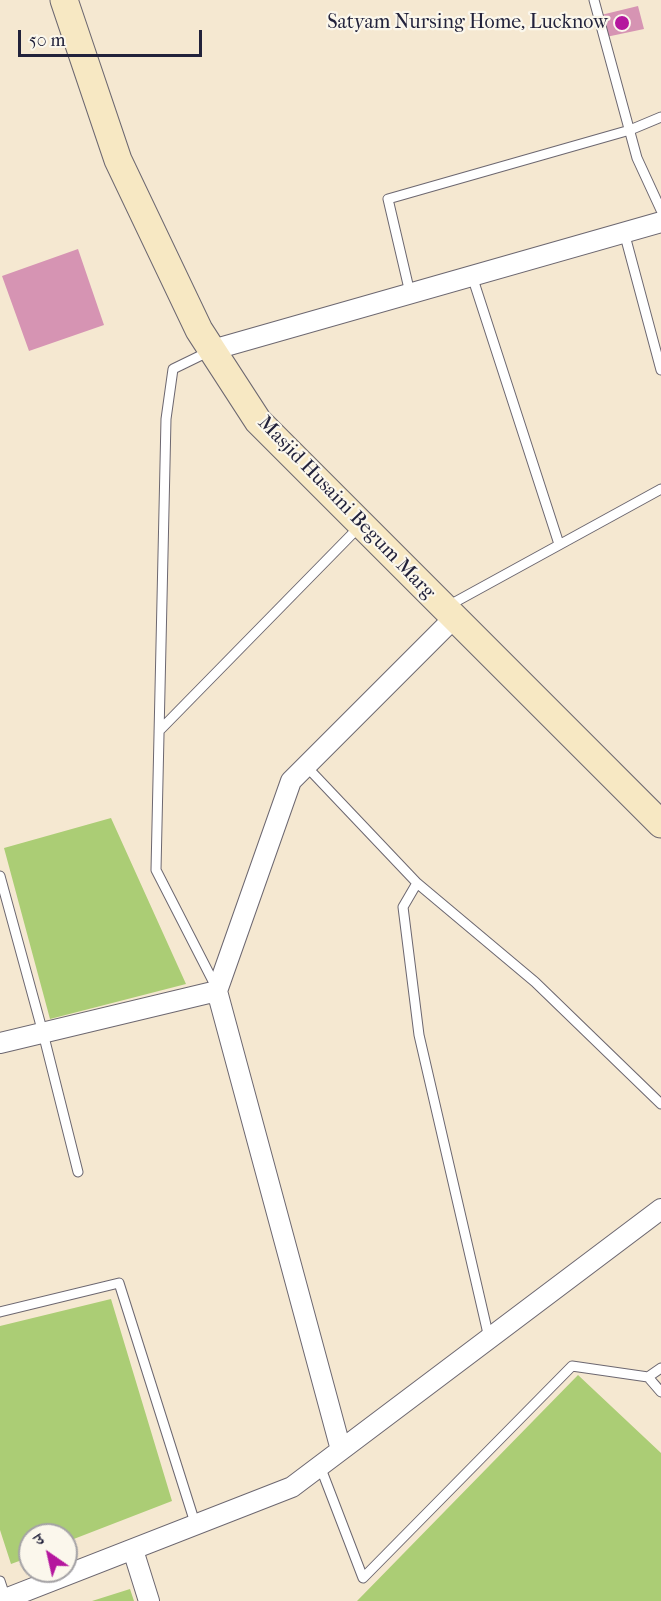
<!DOCTYPE html>
<meta charset="utf-8">
<style>
body{margin:0}
#map{position:relative;width:661px;height:1601px;overflow:hidden;background:#f5e8d1;font-family:"IM FELL French Canon","Noto Serif Devanagari",serif}
canvas{display:block}
.north{position:absolute;left:18px;top:1523px;width:60px;height:60px;box-sizing:border-box;background:#fbf7ec;border:2px solid #a4a2a5;border-radius:50%;rotate:326deg;font-size:16px;font-weight:700;line-height:24px;text-align:center;color:#22223b}
.north::after{content:'';display:block;margin:auto;width:21px;height:27px;background:#b5179e;clip-path:polygon(50% 0,100% 100%,50% 72%,0 100%)}
.scale{position:absolute;left:18px;top:30px;width:184px;height:27px;box-sizing:border-box;border:3px solid #22223b;border-top:0;padding-left:8px;font-size:18px;line-height:21px;white-space:nowrap;color:#22223b;-webkit-text-stroke:4px #fbf7ec;paint-order:stroke}
</style>
<div id="map">
<canvas width="661" height="1601"></canvas>
<div class="north">उ</div>
<div class="scale">50 m</div>
</div>
<script>
const c = document.querySelector('canvas').getContext('2d');
c.lineJoin = 'round';
function paint(path, color) {
  c.fillStyle = color;
  c.fill(path, 'evenodd');
}
function poly(rows) {
  const path = new Path2D();
  for (const r of rows) {
    path.moveTo(r[0], r[1]);
    for (let i = 2; i < r.length; i += 2) path.lineTo(r[i], r[i + 1]);
  }
  return path;
}
function trace(path, color, width, dash) {
  c.strokeStyle = color;
  c.lineWidth = width;
  c.lineCap = dash ? 'butt' : 'round';
  c.setLineDash(dash || []);
  c.stroke(path);
}
function label(font, color, halo, rows, align = 'center') {
  c.font = font + ' "IM FELL French Canon",serif';
  c.lineWidth = 4.5;
  c.setLineDash([]);
  c.textBaseline = 'middle';
  c.strokeStyle = halo;
  c.fillStyle = color;
  for (const [text, x, y, turn = 0] of rows) {
    c.save();
    c.translate(x, y);
    c.rotate((+turn || 0) * Math.PI / 180);
    c.textAlign = isNaN(turn) ? turn : align;
    if (halo) c.strokeText(text, 0, 0);
    c.fillText(text, 0, 0);
    c.restore();
  }
}
const green = poly([
 [111,818,186,984,50,1019,4,848],
 [111,1299,172,1501,66,1542,66,1535,30,1535,30,1557,11,1564,0,1530,0,1326],
 [578,1375,661,1453,661,1601,357,1601],
 [130,1589,134,1601,92,1601]
]);
const building = poly([
 [638,6,644,29,606,37,601,15],
 [78,249,104,325,29,351,2,276]
]);
const lane = poly([
 [594,0,637,158,661,210],
 [624,232,661,370],
 [472,276,559,544],
 [410,293,388,199,630,130,661,117],
 [210,351,173,369,166,419,156,870,216,987],
 [446,607,661,489],
 [159,731,359,527],
 [306,766,417,883,403,907,419,1035,489,1338],
 [0,876,43,1033,78,1172],
 [417,883,535,982,661,1104],
 [0,1312,119,1283,196,1526],
 [648,1377,661,1392],
 [320,1466,363,1578,572,1366,648,1377,661,1368],
 [0,1581,6,1599]
]);
const street = poly([
 [212,350,661,222],
 [0,1043,217,991],
 [341,1450,217,991,291,781,454,618],
 [133,1550,149,1601],
 [0,1601,292,1487,661,1209]
]);
const secondary = poly([
 [64,0,118,160,199,330,258,421,661,824]
]);
const markers = [
 [622,23,8,"#b5179e"]
];
const poiNames = [
 ["Satyam Nursing Home, Lucknow",608,23]
];
const streetNames = [
 ["Masjid Husaini Begum Marg",346,508,46]
];
paint(green, '#abcd75');
paint(building, '#d694b3');
trace(lane, '#6c6770', 11);
trace(street, '#6c6770', 22);
trace(secondary, '#6c6770', 29);
trace(lane, '#fff', 9);
trace(street, '#fff', 20);
trace(secondary, '#f7e8c3', 27);
for (const [x, y, r, color] of markers) {
  const dot = new Path2D();
  dot.arc(x, y, r, 0, 2 * Math.PI);
  c.fillStyle = color;
  c.fill(dot);
  trace(dot, '#fbf7ec', 2);
}
label('20px', '#22223b', '#fbf7ec', poiNames, 'right');
label('20px', '#22223b', '#fbf7ec', streetNames);
</script>
